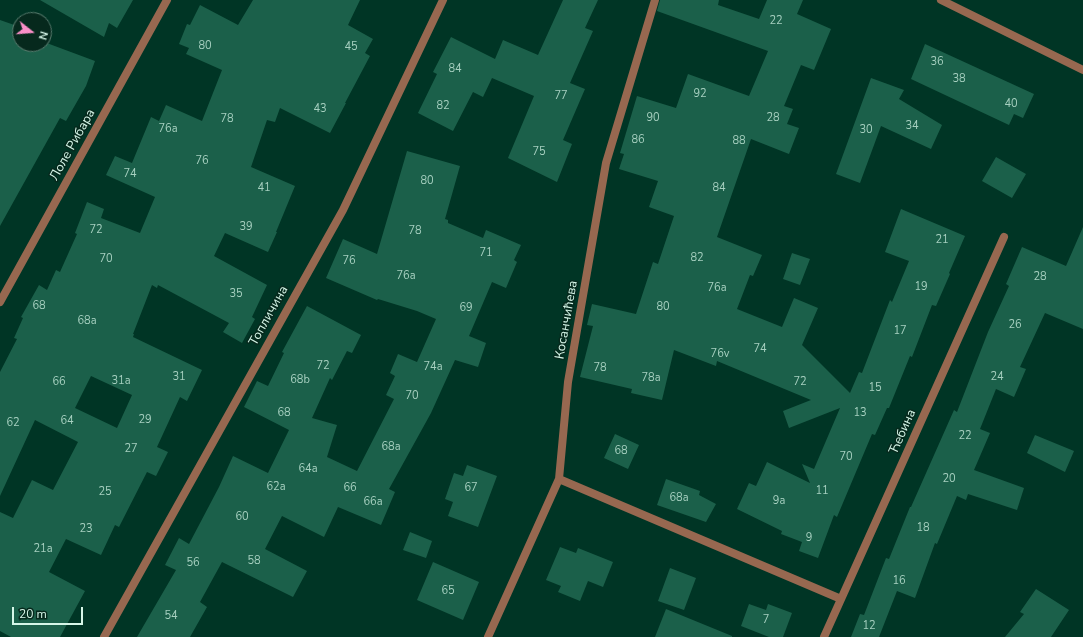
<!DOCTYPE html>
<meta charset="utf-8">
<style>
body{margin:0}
#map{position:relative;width:1083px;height:637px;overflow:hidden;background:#003525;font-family:"Nunito Sans",sans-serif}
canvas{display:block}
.north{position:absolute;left:12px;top:12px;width:40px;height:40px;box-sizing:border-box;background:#06291d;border:1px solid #597b6e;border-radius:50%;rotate:107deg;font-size:11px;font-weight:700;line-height:16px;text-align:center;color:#d6f6e8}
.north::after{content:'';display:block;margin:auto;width:14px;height:18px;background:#fa8fc8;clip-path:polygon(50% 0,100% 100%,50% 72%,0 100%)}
.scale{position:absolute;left:12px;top:607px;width:71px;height:18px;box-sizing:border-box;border:2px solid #d6f6e8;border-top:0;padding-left:5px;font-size:12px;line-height:14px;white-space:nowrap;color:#d6f6e8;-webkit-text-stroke:3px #06291d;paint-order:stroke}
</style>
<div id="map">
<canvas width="1083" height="637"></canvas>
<div class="north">N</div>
<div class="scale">20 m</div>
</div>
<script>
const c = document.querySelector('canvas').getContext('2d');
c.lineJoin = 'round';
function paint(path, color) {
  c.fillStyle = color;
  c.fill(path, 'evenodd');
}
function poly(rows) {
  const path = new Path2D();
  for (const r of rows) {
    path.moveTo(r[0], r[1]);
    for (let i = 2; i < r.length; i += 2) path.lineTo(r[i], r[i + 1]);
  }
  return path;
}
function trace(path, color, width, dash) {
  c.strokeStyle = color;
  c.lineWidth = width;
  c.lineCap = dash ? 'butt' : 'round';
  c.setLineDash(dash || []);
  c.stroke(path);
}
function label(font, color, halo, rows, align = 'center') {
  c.font = font + ' "Nunito Sans",sans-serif';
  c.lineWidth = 3;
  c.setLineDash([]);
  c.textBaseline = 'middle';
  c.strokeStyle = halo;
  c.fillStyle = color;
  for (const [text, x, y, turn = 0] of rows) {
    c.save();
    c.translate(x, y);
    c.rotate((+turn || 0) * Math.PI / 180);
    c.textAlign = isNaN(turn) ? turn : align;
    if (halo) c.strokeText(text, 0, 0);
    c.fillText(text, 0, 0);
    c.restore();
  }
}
const building = poly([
 [40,0,133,0,117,28,109,23,104,37],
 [253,0,360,0,348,25,373,39,365,53,370,56,345,103,346,103,330,133,280,108,275,122,267,120,251,167,295,186,276,232,277,232,268,252,225,233,214,256,267,285,252,317,255,319,242,343,223,332,229,323,158,285,157,288,152,285,133,334,134,334,133,337,202,370,187,401,180,397,157,447,168,452,156,476,147,472,119,527,115,525,101,555,66,539,49,572,85,591,60,637,11,637,0,631,0,512,13,518,32,480,53,490,78,442,35,420,0,496,0,372,17,339,14,338,23,318,21,317,39,285,47,290,56,270,60,272,77,234,75,233,87,202,104,209,101,218,140,233,155,197,106,175,115,156,132,163,151,117,159,121,166,105,202,121,222,70,186,54,189,48,179,44,187,24,190,25,200,5,238,25],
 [91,376,132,395,117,428,75,408],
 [563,0,598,0,585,28,593,31,570,83,585,89,563,140,572,144,557,182,508,158,534,96,492,78,483,97,473,92,453,131,418,113,437,74,433,72,451,37,495,59,503,40,538,55],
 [660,0,719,0,718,5,759,19,767,0,803,0,797,14,831,29,814,70,801,65,784,106,793,109,787,124,799,128,789,154,751,139,717,237,762,255,753,276,750,275,737,309,782,327,794,298,818,308,802,345,850,393,859,372,862,373,890,300,892,302,909,261,885,252,901,209,965,236,949,273,950,274,936,306,932,305,912,357,910,356,889,408,887,408,875,435,872,434,837,517,834,515,818,558,799,551,802,542,781,534,782,531,737,509,749,483,756,486,767,462,810,483,802,464,814,469,840,408,789,428,783,411,811,400,717,361,716,366,674,350,662,400,631,393,632,389,580,377,593,326,587,325,592,304,636,314,653,262,658,264,674,216,649,207,658,181,619,169,624,154,620,153,637,96,676,108,688,74,749,96,768,51,657,11],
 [0,20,20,27,20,44,44,44,44,42,95,61,86,86,66,121,60,118,0,226],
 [925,44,1034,94,1023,118,1014,114,1009,125,911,79],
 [871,78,904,90,899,99,942,125,931,149,881,126,860,183,836,174],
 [407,151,460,166,445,219,448,220,448,223,483,238,486,230,521,245,514,260,517,262,506,288,492,282,469,336,486,343,478,367,455,360,431,413,389,489,395,492,381,525,338,507,324,537,282,516,265,549,307,571,293,597,222,562,200,602,207,607,190,637,137,637,176,570,165,565,179,538,189,544,219,487,233,456,268,473,289,430,244,407,257,381,268,386,284,353,282,352,307,306,361,335,352,353,347,351,332,380,330,378,312,418,337,425,327,457,357,471,394,399,386,395,395,376,390,373,398,354,417,362,436,319,417,311,378,299,377,300,326,278,343,239,377,254],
 [996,157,1026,174,1012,198,982,181],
 [1083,227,1083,329,1045,313,1020,367,1026,369,1014,397,996,389,980,429,990,433,974,470,1024,488,1017,510,968,494,966,500,957,496,937,544,935,543,915,598,897,591,879,637,851,637,860,614,864,615,886,558,889,559,910,507,911,507,954,410,957,412,988,332,1009,286,1006,284,1022,247,1066,266],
 [792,253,810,259,800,285,783,279],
 [615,434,639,445,628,469,604,458],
 [1035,435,1074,451,1065,472,1027,453],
 [467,465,497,476,478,527,448,516,453,502,445,499,454,473,463,476],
 [666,479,700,491,699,495,716,504,706,522,657,505],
 [410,532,432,541,426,558,403,550],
 [560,547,576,553,578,548,613,562,603,587,588,581,580,601,558,592,561,586,546,580],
 [433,562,479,582,463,620,417,600],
 [670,568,696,578,684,610,658,601],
 [1036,589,1069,610,1051,637,1005,637,1024,614,1020,612],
 [749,604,766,610,768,604,792,613,783,637,769,637,741,626],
 [666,609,732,636,732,637,655,637]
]);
const minor = poly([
 [559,479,841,599],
 [104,637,343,210,443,0],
 [488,637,559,479,568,382,606,163,655,0],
 [824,637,1004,237]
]);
const tertiary = poly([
 [941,0,1083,70],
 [0,302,167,0]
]);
const numberNames = [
 ["22",776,21],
 ["80",205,46],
 ["45",351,47],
 ["36",937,62],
 ["84",455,69],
 ["38",959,79],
 ["92",700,94],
 ["77",561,96],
 ["40",1011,104],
 ["82",443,106],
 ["43",320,109],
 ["90",653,118],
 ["28",773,118],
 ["78",227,119],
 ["34",912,126],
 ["76a",168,129],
 ["30",866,130],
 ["86",638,140],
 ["88",739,141],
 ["75",539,152],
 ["76",202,161],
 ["74",130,174],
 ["80",427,181],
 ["41",264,188],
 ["84",719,188],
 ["39",246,227],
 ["72",96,230],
 ["78",415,231],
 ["21",942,240],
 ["71",486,253],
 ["82",697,258],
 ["70",106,259],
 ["76",349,261],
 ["76a",406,276],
 ["28",1040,277],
 ["19",921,287],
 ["76a",717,288],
 ["35",236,294],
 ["68",39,306],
 ["80",663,307],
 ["69",466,308],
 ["68a",87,321],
 ["26",1015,325],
 ["17",900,331],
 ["74",760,349],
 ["76v",720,354],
 ["72",323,366],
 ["74a",433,367],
 ["78",600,368],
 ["31",179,377],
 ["24",997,377],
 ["78a",651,378],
 ["68b",300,380],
 ["31a",121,381],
 ["66",59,382],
 ["72",800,382],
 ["15",875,388],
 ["70",412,396],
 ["68",284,413],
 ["13",860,413],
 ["29",145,420],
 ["64",67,421],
 ["62",13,423],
 ["22",965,436],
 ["68a",391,447],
 ["27",131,449],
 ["68",621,451],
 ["70",846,457],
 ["64a",308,469],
 ["20",949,479],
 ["62a",276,487],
 ["66",350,488],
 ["67",471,488],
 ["11",822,491],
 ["25",105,492],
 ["68a",679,498],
 ["9a",779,501],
 ["66a",373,502],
 ["60",242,517],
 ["18",923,528],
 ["23",86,529],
 ["9",809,538],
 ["21a",43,549],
 ["58",254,561],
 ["56",193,563],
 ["16",899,581],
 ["65",448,591],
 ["54",171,616],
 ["7",766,620],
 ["12",869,626]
];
const streetNames = [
 ["Лоле Рибара",73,145,-61],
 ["Топличина",269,316,-61],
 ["Косанчићева",567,320,-80],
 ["Ћебина",903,432,-66]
];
paint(building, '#1b604a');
trace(minor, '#976850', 8);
trace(tertiary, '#976850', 8);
label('11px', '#a7d0c0', null, numberNames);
label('13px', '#d6f6e8', '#06291d', streetNames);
</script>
